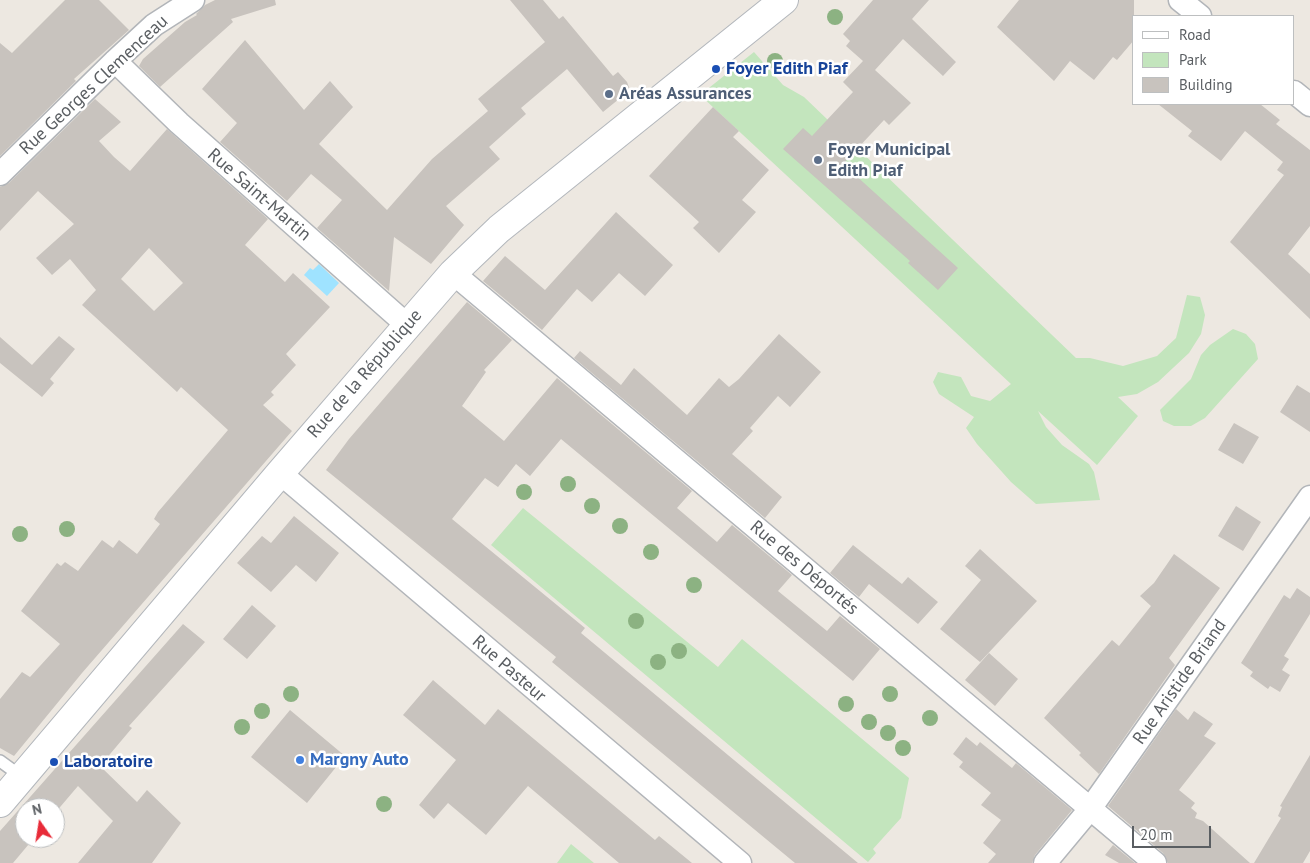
<!DOCTYPE html>
<meta charset="utf-8">
<style>
body{margin:0}
#map{position:relative;width:1310px;height:863px;overflow:hidden;background:#ede8e1;font-family:"PT Sans",sans-serif}
canvas{display:block}
.legend{position:absolute;left:1132px;top:15px;width:162px;height:90px;box-sizing:border-box;background:#fff;border:1px solid #bdbfc0;margin:0;padding:6px 9px;list-style:none;font-size:15px;color:#5a5e62}
.legend li{display:flex;align-items:center;gap:10px;height:25px}
.legend b{width:25px;border:1px solid #bdbfc0}
.north{position:absolute;left:15px;top:798px;width:50px;height:50px;box-sizing:border-box;background:#fff;border:1px solid #bdbfc0;border-radius:50%;rotate:347deg;font-size:14px;font-weight:700;line-height:20px;text-align:center;color:#5a5e62}
.north::after{content:'';display:block;margin:auto;width:18px;height:22px;background:#e82b38;clip-path:polygon(50% 0,100% 100%,50% 72%,0 100%)}
.scale{position:absolute;left:1132px;top:826px;width:79px;height:22px;box-sizing:border-box;border:2px solid #5a5e62;border-top:0;padding-left:6px;font-size:15px;line-height:18px;white-space:nowrap;color:#5a5e62;-webkit-text-stroke:4px #fff;paint-order:stroke}
</style>
<div id="map">
<canvas width="1310" height="863"></canvas>
<ul class="legend">
<li><b style="height:6px;background:#fff"></b>Road</li>
<li><b style="height:14px;background:#c3e5bd"></b>Park</li>
<li><b style="height:14px;background:#c8c3be"></b>Building</li>
</ul>
<div class="north">N</div>
<div class="scale">20 m</div>
</div>
<script>
const c = document.querySelector('canvas').getContext('2d');
c.lineJoin = 'round';
function paint(path, color) {
  c.fillStyle = color;
  c.fill(path, 'evenodd');
}
function poly(rows) {
  const path = new Path2D();
  for (const r of rows) {
    path.moveTo(r[0], r[1]);
    for (let i = 2; i < r.length; i += 2) path.lineTo(r[i], r[i + 1]);
  }
  return path;
}
function trace(path, color, width, dash) {
  c.strokeStyle = color;
  c.lineWidth = width;
  c.lineCap = dash ? 'butt' : 'round';
  c.setLineDash(dash || []);
  c.stroke(path);
}
function label(font, color, halo, rows, align = 'center') {
  c.font = font + ' "PT Sans",sans-serif';
  c.lineWidth = 5;
  c.setLineDash([]);
  c.textBaseline = 'middle';
  c.strokeStyle = halo;
  c.fillStyle = color;
  for (const [text, x, y, turn = 0] of rows) {
    c.save();
    c.translate(x, y);
    c.rotate((+turn || 0) * Math.PI / 180);
    c.textAlign = isNaN(turn) ? turn : align;
    if (halo) c.strokeText(text, 0, 0);
    c.fillText(text, 0, 0);
    c.restore();
  }
}
const green = poly([
 [754,52,783,85,804,97,1076,358,1090,358,1123,366,1157,356,1176,338,1187,295,1200,297,1205,315,1201,334,1189,353,1158,382,1137,394,1118,397,1138,416,1097,465,1038,411,1046,427,1062,445,1089,464,1094,472,1100,500,1036,504,1011,482,977,444,966,428,974,417,939,394,933,382,938,372,961,377,971,396,990,401,1011,384,700,95],
 [1233,329,1246,334,1255,344,1258,359,1205,418,1191,426,1174,426,1163,421,1160,410,1191,379,1201,355,1210,345],
 [523,508,718,667,742,639,909,778,901,818,873,849,876,853,868,862,491,545],
 [571,844,594,863,557,863]
]);
const water = poly([
 [319,264,339,283,327,296,304,275,310,268,313,270]
]);
const building = poly([
 [65,0,99,0,129,30,74,79,76,81,0,156,0,43,12,53],
 [215,0,275,0,276,5,231,19,233,22,160,87,139,66,143,59,185,22,197,15,196,14,205,5],
 [510,0,543,0,559,19,563,16,613,76,618,72,627,82,630,90,603,112,567,69,521,108,526,114,489,147,500,159,446,206,464,225,431,264,394,237,389,291,317,228,342,200,311,174,287,201,220,142,237,123,202,89,245,40,304,110,330,81,353,107,319,144,387,210,432,159,488,111,478,99,545,42],
 [873,0,929,0,912,19,956,62,943,76,903,39,875,70,911,103,889,125,884,120,843,164,958,268,938,290,908,263,910,261,783,149,803,128,812,136,853,92,843,82,863,61,846,46,850,41,843,34],
 [1019,0,1134,0,1134,40,1117,60,1113,57,1094,80,1070,61,1054,81,997,27],
 [95,99,121,122,99,141,114,157,130,171,167,129,268,219,245,245,285,282,293,273,330,307,286,354,296,365,271,392,274,395,263,405,292,431,82,673,14,756,0,748,0,699,22,672,30,677,60,644,21,611,57,563,61,566,65,562,78,571,102,540,113,548,119,540,137,554,160,524,154,519,158,512,228,430,181,387,177,392,82,305,96,290,70,259,52,275,36,258,74,224,38,191,0,231,0,187,9,183],
 [149,248,183,283,154,311,121,279],
 [1158,104,1260,104,1280,120,1276,124,1310,150,1310,226,1288,254,1310,274,1310,319,1230,242,1284,175,1277,170,1283,162,1245,131,1221,161,1188,136,1192,131],
 [713,107,739,131,733,137,769,170,742,200,756,212,719,253,693,228,699,222,649,176],
 [616,212,673,265,645,296,619,273,592,302,577,289,542,330,483,281,505,256,545,290],
 [467,302,512,340,484,370,486,372,462,406,504,441,557,378,692,491,677,508,717,542,732,525,792,575,778,591,827,631,840,616,880,649,853,681,561,439,530,476,516,464,498,487,485,478,452,519,585,628,581,633,858,863,795,863,552,662,556,657,326,470,349,439],
 [779,334,821,372,790,407,778,396,750,428,753,431,732,454,782,497,765,518,574,358,580,351,621,385,634,368,687,415,719,378,729,387,739,379],
 [59,336,75,349,50,379,54,383,42,397,0,363,0,337,32,365],
 [1297,385,1310,393,1310,432,1280,412],
 [1234,423,1259,437,1243,464,1218,450],
 [1236,506,1261,522,1243,551,1218,536],
 [294,516,339,553,316,582,296,565,271,592,237,563,262,536,271,543],
 [853,545,902,584,908,577,938,602,918,624,869,584,859,597,830,573],
 [980,549,1037,601,980,662,940,629,981,580,965,566],
 [1174,554,1220,588,1169,658,1175,665,1099,774,1079,755,1081,753,1044,718,1112,640,1119,646,1151,606,1140,596,1154,583],
 [1297,588,1310,597,1310,614,1284,656,1289,659,1282,670,1290,675,1280,692,1270,686,1268,689,1250,676,1253,672,1241,663,1284,595,1290,599],
 [252,605,276,626,247,659,223,639],
 [183,624,205,642,129,726,132,728,100,766,137,802,147,790,181,823,152,863,78,863,113,821,78,786,55,813,55,808,25,808,25,838,34,838,13,863,0,863,0,831],
 [989,653,1018,679,995,706,965,680],
 [433,680,485,725,498,709,655,840,659,836,692,863,619,863,528,786,486,835,448,803,434,819,419,805,456,760,403,715],
 [1176,709,1188,720,1194,711,1213,724,1204,736,1216,743,1179,790,1195,803,1191,808,1197,813,1195,818,1203,821,1250,863,1168,863,1163,853,1108,806],
 [290,710,345,756,307,803,251,757],
 [966,737,977,746,980,742,1012,768,1016,763,1072,810,1035,855,1032,863,988,863,996,854,983,843,1001,820,981,805,991,793,959,767,963,762,953,754],
 [1310,755,1310,851,1303,863,1254,863,1281,818,1278,816,1282,807,1280,806],
 [1113,845,1135,863,1119,863,1105,855]
]);
const lane = poly([
 [0,761,22,777]
]);
const street = poly([
 [1180,0,1200,16],
 [115,61,179,123,407,325],
 [1294,92,1310,105],
 [0,174,115,61,154,25,193,0],
 [453,273,1155,863],
 [280,473,740,863],
 [1045,863,1090,809,1310,497]
]);
const secondary = poly([
 [0,803,280,473,453,273,499,229,784,0]
]);
const trees = [
 [835,17],
 [775,61],
 [568,484],
 [524,492],
 [592,506],
 [620,526],
 [67,529],
 [20,534],
 [651,552],
 [694,585],
 [636,621],
 [679,651],
 [658,662],
 [291,694],
 [890,694],
 [846,704],
 [262,711],
 [930,718],
 [869,722],
 [242,727],
 [888,733],
 [903,748],
 [384,804]
];
const markers = [
 [716,69,5,"#1a4fb4"],
 [609,94,5,"#5c6f8a"],
 [818,160,5,"#5c6f8a"],
 [300,760,5,"#3f7fe0"],
 [54,762,5,"#1a4fb4"]
];
const transitNames = [
 ["Foyer Edith Piaf",726,69],
 ["Laboratoire",64,762]
];
const streetNames = [
 ["Rue Georges Clemenceau",94,85,-43],
 ["Rue Saint-Martin",259,195,41],
 ["Rue de la République",365,374,-49],
 ["Rue des Déportés",804,568,40],
 ["Rue Pasteur",509,669,41],
 ["Rue Aristide Briand",1180,682,-55]
];
const serviceNames = [
 ["Aréas Assurances",619,94],
 ["Foyer Municipal",828,150],
 ["Edith Piaf",828,171]
];
const shopNames = [
 ["Margny Auto",310,760]
];
paint(green, '#c3e5bd');
paint(water, '#9fe3ff');
paint(building, '#c8c3be');
trace(lane, '#b2b5b9', 14);
trace(street, '#b2b5b9', 25);
trace(secondary, '#b3b7bc', 30);
trace(lane, '#fff', 11);
trace(street, '#fff', 22);
trace(secondary, '#fff', 28);
c.fillStyle = '#8cb282';
for (const [x, y] of trees) {
  c.beginPath();
  c.arc(x, y, 8, 0, 2 * Math.PI);
  c.fill();
}
for (const [x, y, r, color] of markers) {
  const dot = new Path2D();
  dot.arc(x, y, r, 0, 2 * Math.PI);
  c.fillStyle = color;
  c.fill(dot);
  trace(dot, '#fff', 2);
}
label('bold 18px', '#164399', '#fff', transitNames, 'left');
label('18px', '#5a5e62', '#fff', streetNames);
label('bold 18px', '#4e5e75', '#fff', serviceNames, 'left');
label('bold 18px', '#366cbe', '#fff', shopNames, 'left');
</script>
